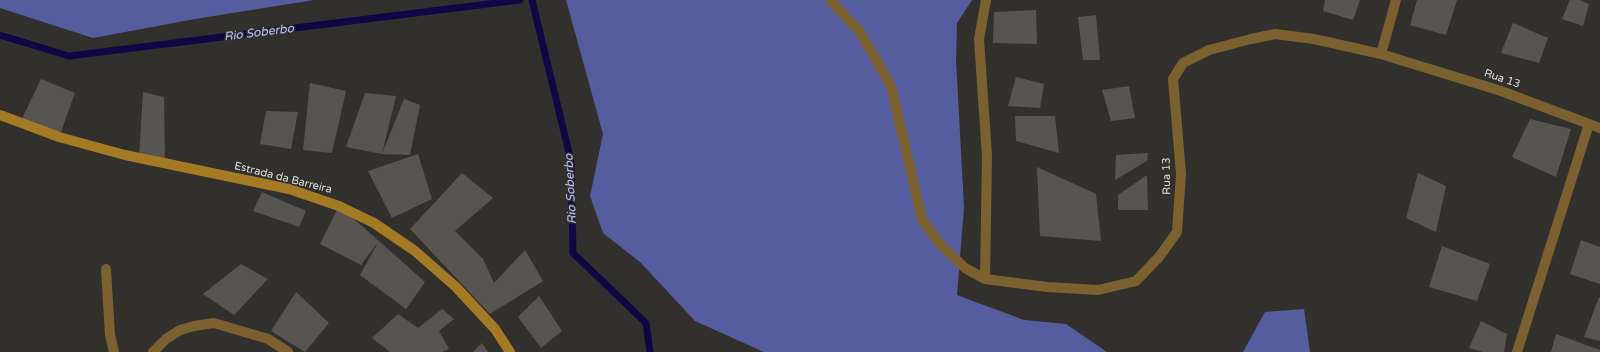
<!DOCTYPE html>
<style>
body{margin:0}
canvas{display:block;background:#32302c}
</style>
<canvas width="1600" height="352"></canvas>
<script>
const c = document.querySelector('canvas').getContext('2d');
c.lineJoin = 'round';
function paint(path, color) {
  c.fillStyle = color;
  c.fill(path, 'evenodd');
}
function poly(rows) {
  const path = new Path2D();
  for (const r of rows) {
    path.moveTo(r[0], r[1]);
    for (let i = 2; i < r.length; i += 2) path.lineTo(r[i], r[i + 1]);
  }
  return path;
}
function trace(path, color, width, dash) {
  c.strokeStyle = color;
  c.lineWidth = width;
  c.lineCap = dash ? 'butt' : 'round';
  c.setLineDash(dash || []);
  c.stroke(path);
}
function label(font, color, halo, rows, align = 'center') {
  c.font = font + ' "Varela Round",sans-serif';
  c.lineWidth = 3;
  c.setLineDash([]);
  c.textBaseline = 'middle';
  c.strokeStyle = halo;
  c.fillStyle = color;
  for (const [text, x, y, turn = 0] of rows) {
    c.save();
    c.translate(x, y);
    c.rotate((+turn || 0) * Math.PI / 180);
    c.textAlign = isNaN(turn) ? turn : align;
    if (halo) c.strokeText(text, 0, 0);
    c.fillText(text, 0, 0);
    c.restore();
  }
}
const forest = poly([
 [0,0,314,0,195,19,93,38,0,8],
 [566,0,972,0,957,23,956,60,964,207,957,295,1024,320,1066,324,1107,352,764,352,695,321,640,262,603,233,590,196,603,134],
 [1304,309,1310,352,1243,352,1265,312]
]);
const stream = poly([
 [532,0,571,161,573,253,646,323,650,352],
 [0,35,69,56,520,0]
]);
const building = poly([
 [1325,0,1360,0,1353,20,1323,11],
 [1417,0,1457,0,1446,35,1410,25],
 [1570,0,1579,0,1589,4,1583,26,1562,19],
 [1036,10,1037,44,993,43,994,12],
 [1096,15,1100,60,1083,60,1078,17],
 [1513,23,1548,38,1539,63,1501,53],
 [1016,77,1044,84,1040,108,1008,106],
 [41,79,75,93,59,137,20,123],
 [310,83,346,91,332,153,303,150],
 [1129,86,1135,118,1111,121,1102,90],
 [143,92,164,97,165,163,139,158],
 [365,93,396,96,382,154,404,99,420,105,410,155,382,154,346,147],
 [266,111,298,112,291,149,260,144],
 [1015,116,1055,116,1059,153,1016,141],
 [1530,119,1571,129,1556,177,1512,157],
 [1148,153,1147,161,1115,180,1116,155],
 [418,154,432,199,392,218,368,171],
 [1037,167,1096,194,1101,241,1040,236],
 [462,173,493,198,455,231,483,259,494,283,525,250,543,281,490,314,410,229],
 [1418,173,1446,186,1436,232,1406,218],
 [1147,175,1148,210,1118,210,1118,195],
 [262,192,306,211,299,227,253,211],
 [339,206,379,241,425,282,406,309,360,275,379,241,361,265,320,244],
 [1581,240,1600,247,1600,284,1570,274],
 [1442,246,1490,264,1477,301,1429,287],
 [241,264,268,279,234,315,203,294],
 [296,292,329,323,305,352,271,331],
 [539,296,562,331,541,348,518,317],
 [1599,297,1600,298,1600,341,1584,337],
 [442,309,454,319,439,331,449,349,442,352,390,352,372,338,398,314,418,328],
 [1481,321,1507,334,1504,352,1483,352,1469,348],
 [1556,334,1600,350,1600,352,1551,352],
 [482,343,488,352,473,352]
]);
const street = poly([
 [830,0,860,32,891,86,922,219,939,243,965,268,985,279],
 [986,0,979,39,987,156,985,279,1047,287,1098,290,1136,281,1159,257,1177,232,1181,174,1173,79,1183,63,1209,50,1251,39,1275,34,1314,39,1381,54,1501,91,1600,128],
 [1381,54,1396,0],
 [106,269,110,335,114,352],
 [153,352,166,339,180,330,194,326,214,323,268,339,288,352],
 [1517,352,1589,124]
]);
const secondary = poly([
 [0,115,59,137,125,155,289,189,339,206,374,223,415,251,456,287,495,329,510,352]
]);
const streetNames = [
 ["Rua 13",1502,79,19],
 ["Rua 13",1167,176,-91],
 ["Estrada da Barreira",283,178,14]
];
const waterNames = [
 ["Rio Soberbo",259,33,-7],
 ["Rio Soberbo",571,189,-93]
];
paint(forest, '#565d9f');
trace(stream, '#0f0744', 7);
paint(building, '#585551');
trace(street, '#7b6130', 10);
trace(secondary, '#a47b24', 10);
label('11px', '#dddcd9', '#32302c', streetNames);
label('italic 12px', '#b6c0f9', '#32302c', waterNames);
</script>
